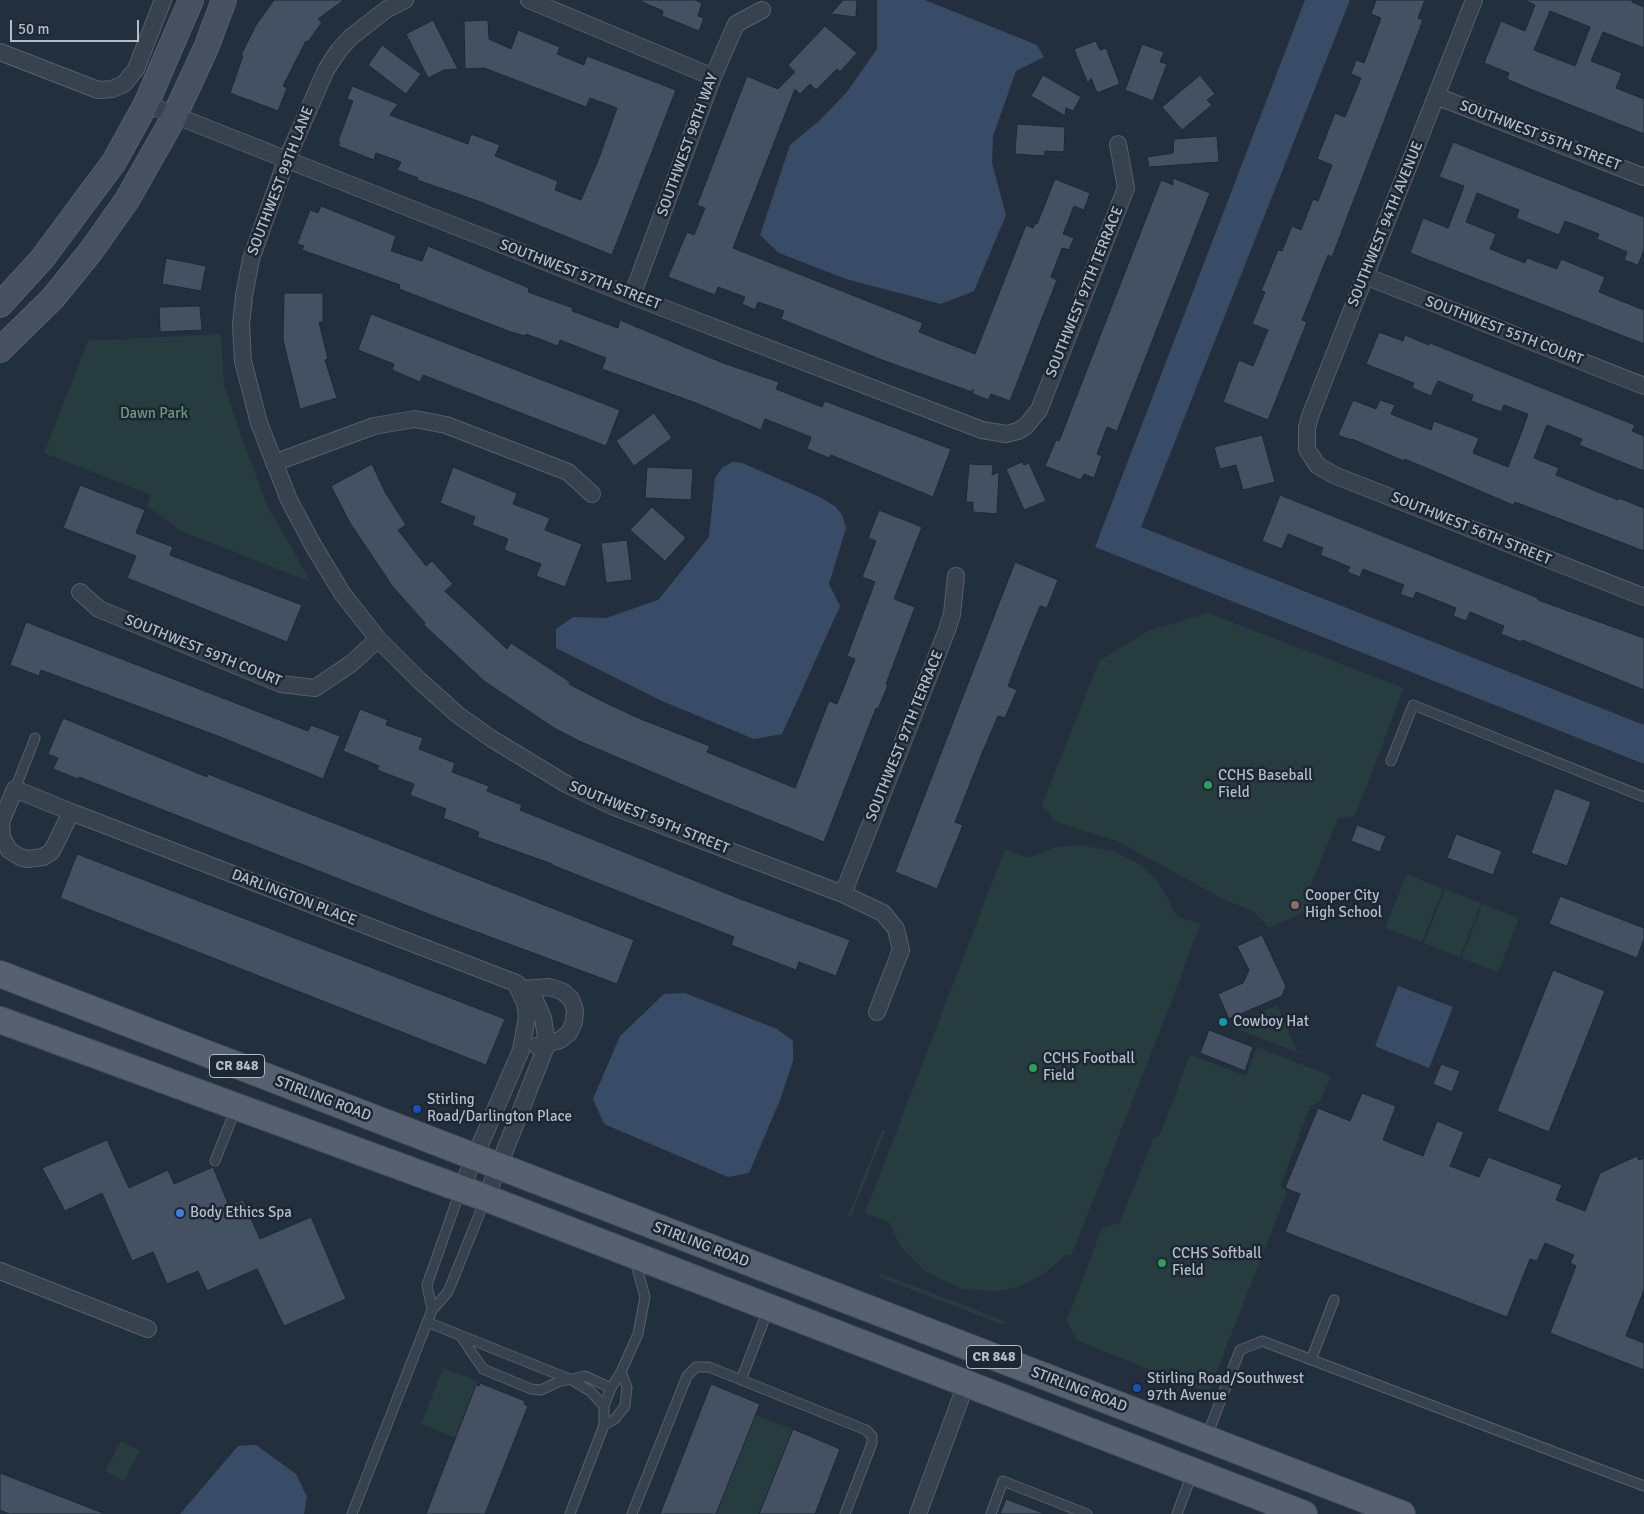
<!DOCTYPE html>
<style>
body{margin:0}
#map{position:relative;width:1644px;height:1514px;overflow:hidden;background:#242f3e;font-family:Signika,sans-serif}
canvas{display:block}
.scale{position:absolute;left:10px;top:20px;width:129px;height:22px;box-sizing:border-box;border:2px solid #b4bcc9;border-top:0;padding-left:6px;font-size:15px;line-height:18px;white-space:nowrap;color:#b4bcc9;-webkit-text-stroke:4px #1d2633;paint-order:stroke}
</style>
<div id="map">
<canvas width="1644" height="1514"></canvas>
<div class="scale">50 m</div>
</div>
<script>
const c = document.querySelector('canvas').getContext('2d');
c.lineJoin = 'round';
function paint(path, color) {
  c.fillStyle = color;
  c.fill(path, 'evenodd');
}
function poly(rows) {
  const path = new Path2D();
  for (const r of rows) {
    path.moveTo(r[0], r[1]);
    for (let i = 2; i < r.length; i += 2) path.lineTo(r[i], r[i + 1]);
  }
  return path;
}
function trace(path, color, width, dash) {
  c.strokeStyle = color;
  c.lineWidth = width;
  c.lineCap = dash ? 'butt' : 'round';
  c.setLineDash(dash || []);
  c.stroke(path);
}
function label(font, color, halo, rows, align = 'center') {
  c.font = font + ' Signika,sans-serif';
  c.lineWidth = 5;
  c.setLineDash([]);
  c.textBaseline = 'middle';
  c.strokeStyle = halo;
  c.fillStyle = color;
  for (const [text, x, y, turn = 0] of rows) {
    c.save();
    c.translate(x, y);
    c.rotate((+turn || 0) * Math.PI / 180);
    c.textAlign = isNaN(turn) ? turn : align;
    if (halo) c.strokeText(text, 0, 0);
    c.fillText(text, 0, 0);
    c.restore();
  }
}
const green = poly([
 [221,334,224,384,239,430,267,505,311,582,181,531,147,506,151,495,44,453,88,341],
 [1208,613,1404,688,1355,816,1338,818,1311,885,1315,907,1269,928,1253,911,1223,899,1117,841,1054,821,1042,804,1099,661,1148,631],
 [1079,845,1116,852,1140,865,1159,883,1177,916,1200,924,1170,1006,1071,1256,1066,1254,1044,1274,1018,1287,997,1291,962,1289,926,1272,900,1246,889,1222,865,1213,1005,849,1028,858,1053,848],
 [1407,874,1443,889,1422,942,1385,928],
 [1445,889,1481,903,1460,957,1424,943],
 [1482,904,1519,918,1498,972,1462,958],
 [1277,1005,1298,1053,1237,1029,1235,1024],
 [1257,1047,1331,1076,1320,1102,1310,1106,1281,1185,1287,1193,1208,1393,1076,1340,1067,1320,1102,1228,1119,1223,1154,1138,1160,1135,1190,1055,1246,1076],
 [882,1130,885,1131,851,1217,848,1216],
 [880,1273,1005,1321,1003,1325,879,1277],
 [443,1368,478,1381,456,1438,421,1424],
 [755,1415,793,1429,759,1514,716,1514],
 [121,1441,140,1451,124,1481,105,1471]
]);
const water = poly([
 [877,0,925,0,1037,45,1044,57,1016,71,993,136,992,163,1006,215,974,291,941,304,846,279,779,253,760,235,790,145,819,121,847,92,877,49],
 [1305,0,1350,0,1141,527,1644,725,1644,764,1095,547],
 [733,462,742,463,820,497,836,507,842,515,846,528,829,584,840,606,782,734,754,739,662,701,556,648,556,629,573,617,606,618,658,600,709,537,715,478,723,467],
 [1398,986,1453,1007,1429,1068,1375,1046],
 [685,993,777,1029,793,1041,793,1061,780,1100,749,1173,728,1177,604,1124,593,1099,620,1036,664,994],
 [256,1445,296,1474,307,1497,304,1514,180,1514,238,1446]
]);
const building = poly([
 [274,0,344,0,318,19,322,22,308,42,306,41,283,86,287,88,278,111,230,93,243,56,241,55,256,25,274,0],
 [638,0,695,0,702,3,698,16,704,18,699,31,662,16,663,11,638,0],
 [843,0,857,0,856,17,831,14,843,0],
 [1376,0,1425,0,1418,18,1423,20,1340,236,1332,257,1328,255,1302,320,1307,322,1268,420,1223,402,1239,360,1253,366,1268,330,1252,324,1265,292,1261,291,1278,250,1282,251,1292,226,1301,230,1313,199,1318,201,1332,165,1317,159,1335,113,1345,117,1361,78,1351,74,1356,60,1364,63,1381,18,1371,14,1376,0],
 [1524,0,1632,0,1632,2,1644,7,1644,48,1603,32,1591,61,1622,73,1616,88,1644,99,1644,134,1530,89,1507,79,1509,73,1484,63,1501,21,1525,31,1535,5,1524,0],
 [1550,11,1590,27,1575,66,1534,50,1550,11],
 [433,20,458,69,444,70,428,78,406,34,433,20],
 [488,20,489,39,511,49,518,30,560,47,557,54,584,65,587,56,676,90,612,255,478,201,417,180,418,178,397,170,401,162,376,153,374,160,338,146,340,142,338,141,353,101,347,99,352,86,398,104,390,115,468,144,471,134,500,145,495,156,558,181,555,190,581,200,599,158,617,108,590,98,586,107,484,68,465,69,464,21,488,20],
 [825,26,857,53,840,72,837,69,816,90,810,84,800,94,795,89,733,248,923,323,919,332,975,354,1026,225,1033,228,1035,223,1037,224,1055,179,1090,193,1084,210,1074,206,1063,234,1074,238,1069,250,1062,248,1051,277,1057,280,1010,401,991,394,988,400,973,394,973,389,972,392,882,360,781,319,784,311,758,302,755,310,742,304,745,297,718,287,715,295,668,277,687,232,694,235,705,208,697,205,747,76,778,89,795,72,788,65,825,26],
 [1096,41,1100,50,1106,48,1120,84,1097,93,1091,78,1088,84,1074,49,1096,41],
 [1142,44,1164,52,1160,62,1167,64,1153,101,1125,90,1142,44],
 [382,45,421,74,406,94,368,65,382,45],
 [1043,75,1081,97,1073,111,1066,108,1065,116,1031,96,1043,75],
 [1200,75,1215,94,1207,100,1212,105,1182,130,1162,107,1200,75],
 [1017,124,1065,127,1064,152,1045,151,1045,156,1015,154,1017,124],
 [1217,136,1219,162,1149,167,1147,157,1173,153,1174,139,1217,136],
 [1453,142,1644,217,1644,250,1638,265,1624,260,1627,252,1597,239,1599,234,1565,221,1559,235,1516,218,1519,210,1477,193,1466,222,1496,234,1490,249,1525,263,1527,258,1557,269,1561,259,1605,277,1599,292,1644,310,1644,344,1410,253,1423,218,1448,228,1460,197,1464,186,1439,177,1453,142],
 [1173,178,1210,193,1117,431,1107,427,1097,454,1102,456,1094,478,1084,474,1081,480,1045,466,1056,440,1059,441,1161,180,1173,185,1173,178],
 [321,206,396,236,391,251,422,261,428,246,529,288,528,292,573,308,572,311,618,328,620,320,723,363,779,382,776,389,822,407,825,401,951,449,933,497,831,455,830,458,807,449,811,437,765,419,761,430,696,403,602,369,606,358,560,340,558,346,526,334,525,336,511,332,399,289,400,285,302,250,304,246,297,244,310,210,318,213,321,206],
 [166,258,206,266,201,291,162,284,166,258],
 [284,293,323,293,323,322,319,322,328,359,325,360,337,398,300,409,283,340,284,293],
 [200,306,202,330,160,332,159,307,200,306],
 [371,314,620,410,606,446,423,375,420,382,392,370,394,364,358,350,371,314],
 [1379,332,1403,341,1405,335,1429,345,1430,343,1635,425,1632,431,1644,436,1644,471,1579,445,1582,439,1547,425,1534,458,1559,468,1556,475,1618,500,1619,498,1644,508,1644,551,1515,502,1513,505,1405,459,1404,461,1352,439,1351,440,1338,435,1353,400,1376,409,1380,400,1395,405,1391,414,1431,430,1434,421,1479,438,1473,453,1508,467,1522,431,1528,414,1504,405,1501,412,1471,401,1473,395,1438,381,1431,396,1412,388,1414,383,1366,364,1379,332],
 [654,413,672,438,634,466,616,441,654,413],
 [1262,435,1275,482,1243,490,1236,465,1220,469,1214,447,1262,435],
 [1022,462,1024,465,1029,463,1046,501,1024,510,1006,469,1022,462],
 [372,464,385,492,406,525,398,530,426,566,432,561,453,584,445,591,507,649,511,643,570,682,569,684,600,700,638,718,710,746,707,752,795,788,829,701,837,704,855,659,847,656,875,582,862,577,876,541,868,538,879,510,922,527,894,599,915,607,886,684,888,685,878,709,876,708,824,842,704,794,579,741,554,728,484,681,424,625,425,623,393,587,350,523,331,486,372,464],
 [969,464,993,465,992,475,999,472,997,514,973,512,973,502,966,502,969,464],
 [453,467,517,493,513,504,550,518,545,530,582,544,565,587,536,576,541,564,504,550,508,539,472,525,475,517,440,503,453,467],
 [647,467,693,469,691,500,645,498,647,467],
 [80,485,145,510,136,533,173,547,170,555,302,605,287,642,127,578,136,556,63,528,80,485],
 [1280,495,1538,598,1538,600,1644,638,1644,690,1522,640,1521,642,1501,634,1504,626,1470,612,1466,621,1453,616,1456,608,1416,592,1413,599,1400,594,1404,585,1363,569,1360,577,1347,572,1350,567,1320,555,1323,548,1288,534,1282,549,1262,541,1280,495],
 [652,507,686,538,665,561,630,530,652,507],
 [627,540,632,580,606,583,601,543,627,540],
 [1015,562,1058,580,1047,608,1040,606,1022,650,1008,686,1017,690,1005,718,998,716,983,751,955,822,963,825,937,889,895,872,1015,562],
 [26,622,308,731,311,725,340,736,323,779,223,738,41,670,39,676,10,665,26,622],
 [360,709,388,720,386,725,423,738,419,749,455,763,452,772,489,786,487,791,522,805,520,810,738,898,850,940,836,976,799,962,796,970,731,945,734,937,552,865,552,864,477,837,479,832,443,818,446,809,410,795,414,784,377,770,379,766,343,751,360,709],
 [63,718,207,777,208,774,634,940,617,984,436,917,79,777,78,779,53,769,58,758,48,754,63,718],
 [1555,788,1591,802,1567,866,1531,853,1555,788],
 [1357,825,1386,836,1380,852,1351,841,1357,825],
 [1456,834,1502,851,1493,875,1447,858,1456,834],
 [77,854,505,1019,486,1065,60,898,77,854],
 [1560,896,1644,928,1644,939,1637,958,1549,924,1560,896],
 [1262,935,1286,986,1282,996,1229,1019,1218,994,1243,983,1249,970,1237,946,1262,935],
 [1553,970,1605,991,1549,1132,1497,1111,1553,970],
 [1209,1030,1253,1047,1245,1071,1200,1053,1209,1030],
 [1441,1064,1460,1071,1452,1092,1433,1084,1441,1064],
 [1362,1093,1396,1106,1383,1140,1423,1156,1437,1121,1464,1132,1450,1166,1479,1177,1488,1157,1562,1185,1556,1200,1585,1211,1600,1173,1637,1156,1639,1160,1644,1158,1644,1290,1626,1336,1644,1343,1644,1370,1550,1333,1576,1266,1570,1263,1574,1255,1545,1243,1537,1261,1530,1259,1507,1317,1285,1232,1300,1194,1285,1188,1318,1108,1350,1121,1362,1093],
 [107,1140,129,1188,168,1170,174,1184,213,1167,229,1206,243,1200,260,1239,311,1217,346,1299,284,1326,257,1269,207,1291,198,1271,167,1284,153,1252,132,1261,102,1193,65,1211,42,1168,107,1140],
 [480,1383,525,1401,524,1404,528,1406,485,1514,426,1514,476,1385,479,1386,480,1383],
 [711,1384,760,1404,716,1514,660,1514,711,1384],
 [793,1429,840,1449,815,1514,759,1514,793,1429],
 [0,1473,103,1513,103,1514,9,1514,0,1510,0,1473],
 [1006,1499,1043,1513,1043,1514,1000,1514,1006,1499]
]);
const lane = poly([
 [1391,761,1413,705,1644,797],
 [15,789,35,738],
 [215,1161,236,1108],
 [432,1310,427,1285,460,1191],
 [427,1322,572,1380,590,1391,604,1406],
 [462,1338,483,1369,531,1389,541,1390,558,1382,585,1376,611,1388,604,1406,604,1425,570,1514],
 [1311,1360,1334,1300],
 [741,1380,768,1310],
 [611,1388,621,1372,638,1334,645,1297,635,1261],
 [604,1425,615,1419,625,1406,627,1387,621,1372],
 [1207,1436,1240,1350,1262,1341,1644,1486],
 [352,1514,432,1310,448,1292,485,1200],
 [632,1514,687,1376,696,1367,709,1367,866,1430,872,1436,872,1443,845,1514],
 [991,1514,1003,1481,1087,1514],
 [1177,1514,1192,1474]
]);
const street = poly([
 [405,0,387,9,351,37,339,50,326,70,286,161,251,259,244,296,241,325,243,361,259,423,289,500,313,545,342,593,378,639,419,680,458,715,492,739,568,785,612,806,843,894,883,913,896,929,901,950,877,1012],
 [529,0,713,77],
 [1474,0,1310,416,1307,428,1307,449,1317,465,1334,475,1644,597],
 [0,52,98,90,112,89,124,84,136,69,163,0],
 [1436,96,1644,177],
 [146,104,632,296,982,430,1006,434,1018,431,1026,426,1039,410,1126,188,1118,144],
 [1365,276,1644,386],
 [632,296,713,77,736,24,762,10],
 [274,463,374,426,415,419,446,425,568,472,592,494],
 [80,592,99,609,281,684,315,688,352,663,378,639],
 [71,812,55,845,51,852,43,857,27,859,20,857,9,850,2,837,1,822,15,789,71,812,516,983,534,998,543,1018,547,1044,486,1198],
 [843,894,947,630,952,614,956,576],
 [523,989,549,987,562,991,571,999,575,1010,574,1022,569,1033,560,1040,537,1046],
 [461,1189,521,1050,527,1017,525,1003,517,986],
 [0,1271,148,1329],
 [918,1514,966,1384]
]);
const secondary = poly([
 [0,305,42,259,114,162,146,104,191,0],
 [0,350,53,298,91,251,127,200,174,117,206,48,224,0]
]);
const primary = poly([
 [0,974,1402,1514],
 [0,1020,486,1198,1304,1514]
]);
const markers = [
 [1208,785,5,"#2e9e5b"],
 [1295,905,5,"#8d6e63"],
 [1223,1022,5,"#0f9aa8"],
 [1033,1068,5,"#2e9e5b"],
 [417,1109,5,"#1a4fb4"],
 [180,1213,5,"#3f7fe0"],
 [1162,1263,5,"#2e9e5b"],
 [1137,1388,5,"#1a4fb4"]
];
const shields = [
 [237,1066,55],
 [994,1357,55]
];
const shieldNames = [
 ["CR 848",237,1066],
 ["CR 848",994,1357]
];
const streetNames = [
 ["SOUTHWEST 55TH STREET",1540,136,21],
 ["SOUTHWEST 98TH WAY",688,145,-70],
 ["SOUTHWEST 99TH LANE",281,181,-69],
 ["SOUTHWEST 94TH AVENUE",1386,224,-68],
 ["SOUTHWEST 57TH STREET",580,275,21],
 ["SOUTHWEST 97TH TERRACE",1085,292,-68],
 ["SOUTHWEST 55TH COURT",1504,331,21],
 ["SOUTHWEST 56TH STREET",1471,529,22],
 ["SOUTHWEST 59TH COURT",203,651,22],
 ["SOUTHWEST 97TH TERRACE",905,736,-68],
 ["SOUTHWEST 59TH STREET",649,818,22],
 ["DARLINGTON PLACE",294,898,21],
 ["STIRLING ROAD",323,1099,21],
 ["STIRLING ROAD",701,1245,21],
 ["STIRLING ROAD",1079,1390,21]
];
const parkNames = [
 ["Dawn Park",154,414]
];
const poiNames = [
 ["CCHS Baseball",1218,776],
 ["Field",1218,793],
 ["Cooper City",1305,896],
 ["High School",1305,913],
 ["Cowboy Hat",1233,1022],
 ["CCHS Football",1043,1059],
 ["Field",1043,1076],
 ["Stirling",427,1100],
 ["Road/Darlington Place",427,1117],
 ["Body Ethics Spa",190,1213],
 ["CCHS Softball",1172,1254],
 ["Field",1172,1271],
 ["Stirling Road/Southwest",1147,1379],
 ["97th Avenue",1147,1396]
];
paint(green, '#263c3f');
paint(water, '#394c67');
paint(building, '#455162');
trace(building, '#1f2835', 1);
trace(lane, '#565f6c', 11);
trace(street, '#565f6c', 18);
trace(secondary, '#565f6c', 26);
trace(primary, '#414a57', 28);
trace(lane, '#38414e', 9);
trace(street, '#38414e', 16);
trace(secondary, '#465061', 24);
trace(primary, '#56606e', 26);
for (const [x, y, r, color] of markers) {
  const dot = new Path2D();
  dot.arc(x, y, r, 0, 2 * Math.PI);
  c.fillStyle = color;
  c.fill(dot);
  trace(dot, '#1d2633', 2);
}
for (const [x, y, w] of shields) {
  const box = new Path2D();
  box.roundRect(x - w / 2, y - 11.5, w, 23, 4);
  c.fillStyle = '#1d2633';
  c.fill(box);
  trace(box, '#b4bcc9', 1);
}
label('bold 14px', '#b4bcc9', null, shieldNames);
label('15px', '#b4bcc9', '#1d2633', streetNames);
label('15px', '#6b9a76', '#1d2633', parkNames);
label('15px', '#b4bcc9', '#1d2633', poiNames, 'left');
</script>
